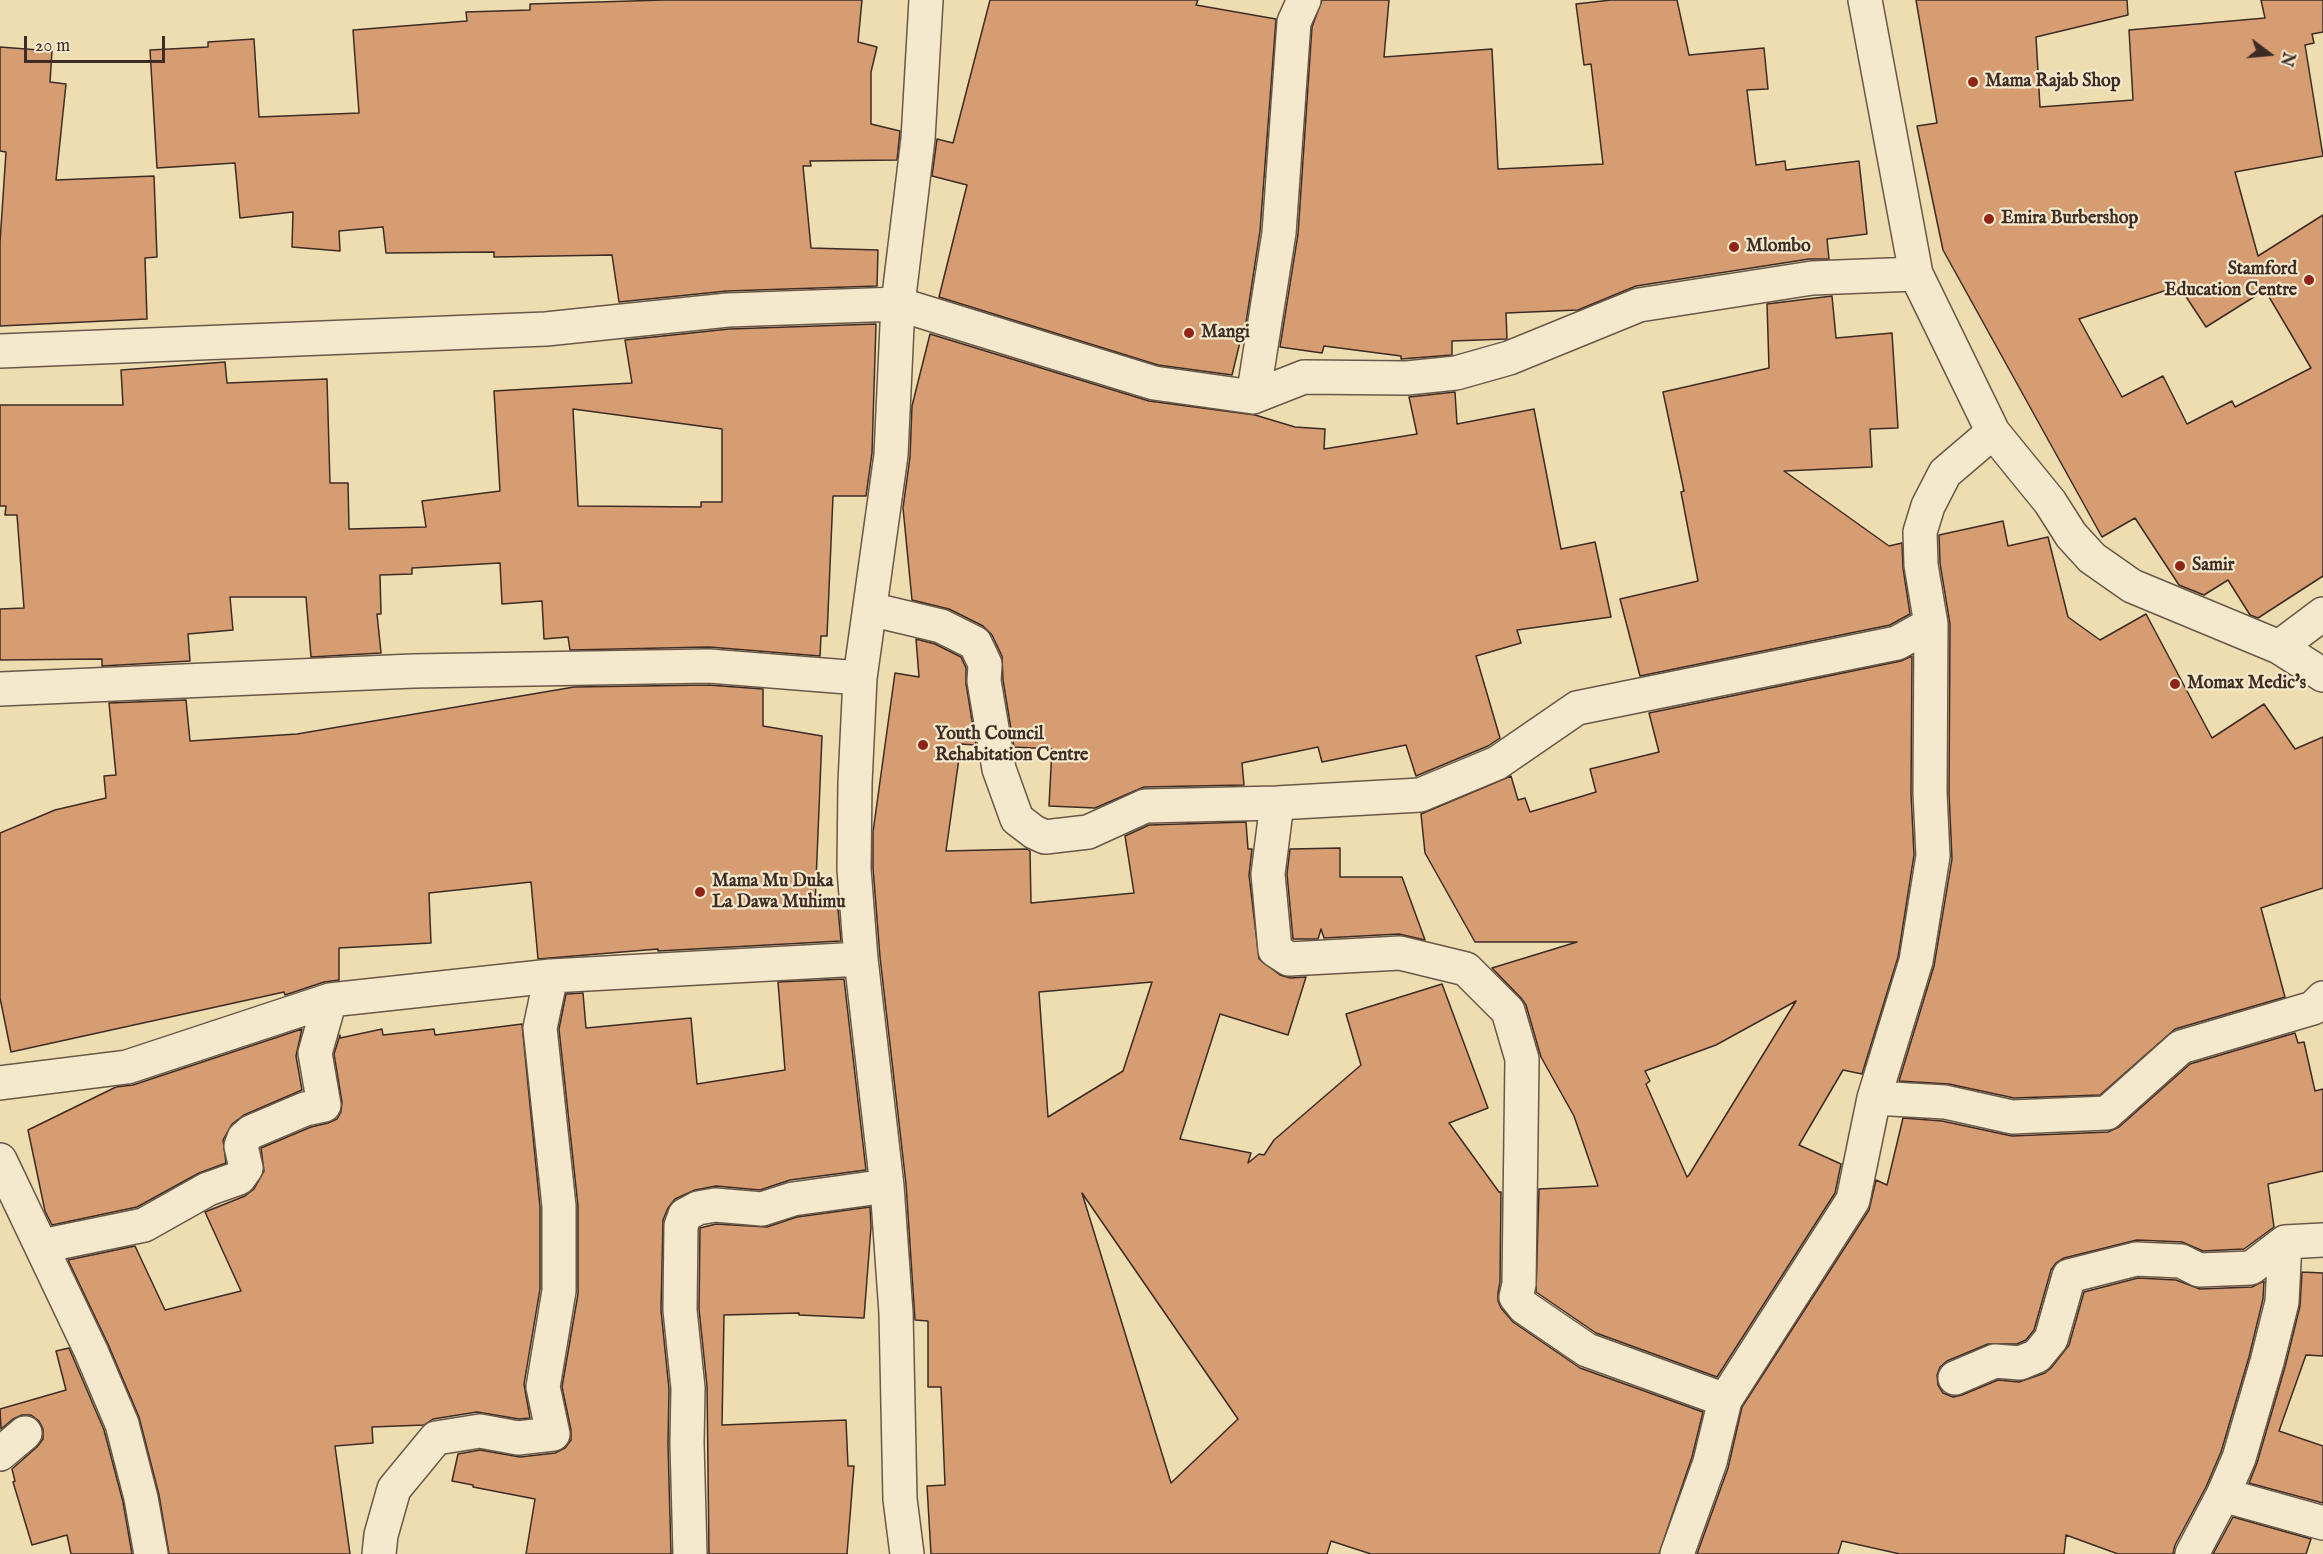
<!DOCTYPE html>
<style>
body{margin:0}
#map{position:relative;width:2323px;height:1554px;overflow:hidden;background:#eeddb1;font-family:"IM FELL English",serif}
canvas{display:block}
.north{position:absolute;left:2239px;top:24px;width:60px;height:60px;-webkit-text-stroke:4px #f4e9cc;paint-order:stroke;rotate:106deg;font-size:16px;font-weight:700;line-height:24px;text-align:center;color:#3d2b24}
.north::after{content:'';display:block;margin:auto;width:21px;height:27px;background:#3d2b24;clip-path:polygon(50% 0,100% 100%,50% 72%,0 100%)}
.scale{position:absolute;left:24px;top:36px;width:141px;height:27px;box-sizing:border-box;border:3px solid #3d2b24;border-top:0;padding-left:8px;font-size:18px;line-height:21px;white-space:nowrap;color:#3d2b24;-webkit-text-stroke:4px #f4e9cc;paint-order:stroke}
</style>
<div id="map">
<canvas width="2323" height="1554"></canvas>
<div class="north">N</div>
<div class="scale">20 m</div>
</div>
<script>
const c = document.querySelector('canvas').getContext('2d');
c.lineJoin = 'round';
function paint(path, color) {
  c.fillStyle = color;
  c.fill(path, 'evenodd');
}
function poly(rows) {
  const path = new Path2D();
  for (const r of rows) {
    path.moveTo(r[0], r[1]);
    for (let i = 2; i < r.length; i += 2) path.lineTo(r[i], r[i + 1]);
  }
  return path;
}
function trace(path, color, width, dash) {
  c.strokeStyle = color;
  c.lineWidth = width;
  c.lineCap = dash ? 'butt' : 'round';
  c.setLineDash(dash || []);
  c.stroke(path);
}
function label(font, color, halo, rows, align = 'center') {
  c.font = font + ' "IM FELL English",serif';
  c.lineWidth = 4.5;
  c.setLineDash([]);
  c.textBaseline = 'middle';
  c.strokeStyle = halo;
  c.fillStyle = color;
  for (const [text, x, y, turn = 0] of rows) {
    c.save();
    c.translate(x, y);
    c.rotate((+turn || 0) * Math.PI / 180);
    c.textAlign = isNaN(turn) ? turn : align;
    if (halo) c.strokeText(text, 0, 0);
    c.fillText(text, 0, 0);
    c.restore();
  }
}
const building = poly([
 [664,0,862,0,858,42,877,47,871,72,871,124,900,131,897,160,810,161,811,166,803,166,811,248,878,250,877,286,727,291,619,302,612,255,494,257,494,252,386,253,383,227,339,231,340,251,292,247,293,212,240,218,235,163,157,168,150,50,208,47,208,42,254,39,259,117,359,113,353,30,467,21,466,12,530,10,530,4,664,0],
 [990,0,1198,0,1196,5,1276,19,1260,231,1243,342,1240,342,1232,375,1158,365,939,297,967,185,932,176,937,139,953,143,990,0],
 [1322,0,1389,0,1384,57,1492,49,1498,169,1603,164,1591,64,1584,65,1576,4,1611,0,1677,0,1689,55,1764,48,1768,89,1747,90,1756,165,1785,161,1786,170,1859,161,1867,234,1827,239,1829,259,1809,259,1636,286,1578,310,1506,313,1507,339,1452,341,1452,355,1401,359,1401,356,1324,346,1322,353,1280,347,1298,234,1312,27,1322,0],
 [1916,0,2127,0,2128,15,2036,37,2040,107,2133,100,2129,30,2265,18,2261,0,2323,0,2323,32,2312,34,2314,43,2305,45,2323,156,2235,172,2258,256,2323,215,2323,576,2258,618,2250,615,2228,580,2204,595,2179,585,2135,518,2102,537,1943,250,1917,126,1937,123,1916,0],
 [2179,286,2206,327,2265,290,2311,368,2235,407,2232,401,2187,424,2163,376,2122,397,2079,319,2179,286],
 [0,47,52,51,50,82,66,84,56,180,154,176,157,257,145,258,147,319,0,326,0,242,6,152,0,151,0,47],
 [1832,296,1836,338,1892,333,1898,428,1870,429,1872,467,1784,471,1889,546,1902,543,1903,568,1910,614,1890,625,1640,676,1620,599,1698,581,1681,492,1684,491,1663,392,1769,368,1767,304,1832,296],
 [876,324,872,453,866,496,833,496,827,636,821,636,820,656,709,647,570,650,568,637,544,639,542,601,502,604,500,563,412,568,412,574,380,575,381,614,377,614,381,653,311,657,306,597,230,597,233,630,188,634,190,661,102,666,102,659,0,660,0,609,24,608,17,515,5,515,6,506,0,506,0,405,123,405,121,370,225,362,227,383,327,379,330,483,348,483,349,529,426,527,422,501,500,491,494,391,632,383,625,340,729,329,876,324],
 [573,409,722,429,722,502,701,502,701,507,578,506,573,409],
 [930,334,1149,401,1255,415,1295,427,1325,429,1324,449,1417,434,1409,397,1455,392,1457,424,1534,409,1561,549,1595,542,1611,617,1517,630,1521,643,1476,656,1500,738,1488,746,1416,776,1406,745,1322,762,1318,747,1242,763,1244,785,1144,787,1095,808,1049,806,1052,749,1014,747,1003,680,1002,656,992,635,983,626,949,609,912,600,903,508,910,457,912,406,930,334],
 [2003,521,2008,546,2048,537,2068,617,2100,640,2146,614,2212,738,2264,704,2295,749,2323,737,2323,888,2261,908,2285,997,2175,1029,2100,1095,2014,1098,1949,1084,1899,1081,1934,966,1952,859,1949,793,1950,624,1940,563,1939,535,2003,521],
 [916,639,935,644,961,657,966,668,966,684,976,745,961,744,946,851,1027,849,1030,851,1031,903,1134,893,1125,836,1149,825,1246,822,1248,849,1252,849,1249,875,1259,959,1280,975,1290,978,1306,977,1288,1035,1220,1014,1180,1139,1251,1153,1248,1163,1259,1154,1264,1155,1274,1140,1361,1065,1346,1014,1442,984,1488,1108,1449,1123,1499,1192,1501,1192,1500,1282,1498,1293,1498,1301,1501,1308,1513,1322,1580,1368,1703,1412,1692,1457,1659,1554,1371,1554,1331,1541,1327,1554,931,1554,927,1486,945,1485,941,1387,928,1387,928,1321,915,1320,906,1184,880,957,873,868,873,832,895,673,919,677,916,639],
 [1152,982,1123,1071,1048,1117,1039,992,1152,982],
 [1082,1193,1238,1419,1171,1483,1082,1193],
 [1912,656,1911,793,1914,855,1898,957,1862,1074,1843,1070,1799,1145,1841,1164,1835,1193,1717,1377,1596,1333,1536,1292,1539,1189,1598,1186,1574,1116,1541,1057,1526,1005,1521,998,1492,968,1577,942,1475,942,1425,853,1421,814,1511,776,1518,800,1525,798,1530,812,1596,792,1590,769,1659,752,1649,713,1901,661,1912,656],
 [1796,1001,1689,1175,1687,1177,1646,1084,1650,1081,1645,1071,1716,1045,1796,1001],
 [708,685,763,689,763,726,822,736,815,906,838,909,841,941,658,951,658,949,538,959,531,882,429,893,431,943,339,948,339,980,324,982,285,995,284,992,11,1052,0,998,0,833,55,810,106,798,104,776,116,775,109,703,186,700,190,741,297,734,574,687,708,685],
 [1340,848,1340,877,1402,877,1425,940,1399,934,1324,938,1321,929,1318,939,1293,939,1287,874,1290,849,1340,848],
 [844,979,866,1170,790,1180,760,1190,716,1186,695,1190,675,1199,668,1208,663,1220,661,1310,669,1389,668,1444,671,1554,526,1554,535,1499,473,1487,473,1485,452,1481,458,1454,480,1450,520,1457,555,1453,565,1448,571,1440,571,1430,562,1387,578,1294,578,1206,559,1029,566,994,583,993,586,1028,691,1018,697,1084,785,1070,778,982,844,979],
 [522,1024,540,1207,540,1289,524,1384,530,1418,519,1419,477,1412,433,1419,424,1425,372,1427,373,1443,335,1446,350,1554,169,1554,159,1495,139,1417,108,1344,68,1260,135,1246,165,1310,241,1291,205,1212,245,1196,254,1189,264,1171,261,1148,311,1127,328,1123,337,1119,341,1112,342,1102,334,1054,340,1035,340,1038,382,1029,383,1035,434,1029,435,1035,522,1024],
 [302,1029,296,1056,302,1090,244,1115,232,1124,223,1140,226,1163,199,1173,137,1207,52,1225,45,1211,28,1130,116,1087,133,1085,302,1029],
 [2295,1033,2298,1043,2304,1042,2315,1091,2323,1089,2323,1171,2268,1184,2274,1227,2244,1249,2203,1251,2182,1242,2137,1240,2064,1258,2056,1263,2051,1270,2034,1330,2026,1340,2017,1344,1988,1344,1947,1361,1940,1367,1937,1375,1938,1385,1943,1393,1953,1397,1962,1395,1998,1380,2019,1382,2045,1373,2051,1368,2069,1345,2084,1292,2138,1278,2176,1280,2200,1289,2252,1287,2264,1281,2263,1299,2249,1357,2221,1452,2206,1487,2175,1545,2173,1554,2118,1554,2066,1535,2064,1554,1900,1554,1842,1541,1838,1554,1697,1554,1728,1468,1742,1407,1869,1210,1876,1180,1887,1185,1903,1118,1942,1121,2012,1136,2108,1132,2119,1127,2190,1064,2295,1033],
 [870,1207,871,1227,864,1318,799,1315,799,1313,724,1315,722,1425,846,1420,848,1466,854,1466,847,1554,709,1554,707,1386,699,1309,700,1228,716,1224,767,1227,797,1217,870,1207],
 [2302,1272,2323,1273,2323,1356,2306,1355,2279,1431,2323,1446,2323,1503,2249,1483,2257,1463,2285,1367,2300,1306,2302,1272],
 [69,1348,104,1430,123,1502,132,1554,71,1554,67,1535,32,1545,13,1482,15,1481,12,1469,37,1447,43,1439,43,1429,39,1421,31,1415,22,1415,13,1419,1,1429,0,1409,66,1390,56,1351,69,1348],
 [2233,1517,2311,1539,2306,1554,2213,1554,2233,1517]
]);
const minor = poly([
 [1865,0,1916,274,1993,432,2050,502,2071,535,2092,558,2132,586,2279,647,2323,675],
 [0,351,546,329,728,310,898,304,1154,383,1253,397,1304,377,1407,378,1456,373,1509,358,1639,305,1812,278,1916,274],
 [1253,397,1279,233,1294,22,1304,0],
 [870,609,941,626,975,643,985,664,984,681,999,769,1017,819,1034,832,1045,837,1088,832,1145,806,1277,803,1420,795,1497,763,1577,708,1897,643,1931,624,1921,565,1920,532,1928,506,1945,473,1993,432],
 [2279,647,2323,614],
 [0,689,413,671,709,666,860,678],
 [1277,803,1268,874,1275,950,1289,959,1400,953,1466,969,1508,1011,1522,1059,1519,1284,1516,1297,1524,1307,1587,1350,1725,1400],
 [0,1083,127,1067,330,1000,551,976,861,959],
 [1874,1098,1945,1102,2012,1117,2107,1113,2181,1047,2313,1008,2323,998],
 [0,1160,91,1351,122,1424,141,1498,151,1554],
 [42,1246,144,1225,208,1189,239,1178,246,1168,241,1146,244,1138,251,1132,305,1109,324,1105,315,1053,330,1000],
 [1955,1378,1995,1361,2020,1363,2037,1356,2051,1339,2069,1276,2136,1259,2181,1261,2199,1270,2251,1268,2285,1242,2323,1240],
 [0,1454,25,1433],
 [2223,1495,2323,1523],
 [379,1554,381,1535,394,1489,436,1438,480,1431,518,1438,553,1434,543,1387,559,1291,559,1206,540,1028,551,976],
 [690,1554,687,1443,688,1388,680,1310,681,1226,685,1215,698,1208,715,1205,762,1209,793,1199,887,1186],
 [907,1554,900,1499,896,1313,887,1186,861,959,854,869,855,783,860,678,891,455,898,304,918,139,926,0],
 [1677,1554,1710,1462,1725,1400,1853,1200,1874,1098,1916,961,1933,856,1930,793,1931,624],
 [2192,1554,2223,1495,2239,1458,2267,1362,2282,1302,2285,1242]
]);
const markers = [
 [1973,82,6,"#8f2418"],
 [1989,219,6,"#8f2418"],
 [1734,247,6,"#8f2418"],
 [2309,280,6,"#8f2418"],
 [1189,333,6,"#8f2418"],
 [2180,566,6,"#8f2418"],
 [2175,684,6,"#8f2418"],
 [923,745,6,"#8f2418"],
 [700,892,6,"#8f2418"]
];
const poiNames = [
 ["Mama Rajab Shop",1985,82],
 ["Emira Burbershop",2001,219],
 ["Mlombo",1746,247],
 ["Stamford",2297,270,"right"],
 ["Education Centre",2297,291,"right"],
 ["Mangi",1201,333],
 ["Samir",2192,566],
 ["Momax Medic's",2187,684],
 ["Youth Council",935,735],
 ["Rehabitation Centre",935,756],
 ["Mama Mu Duka",712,882],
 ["La Dawa Muhimu",712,903]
];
paint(building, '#d69d72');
trace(building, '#3d2b24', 1.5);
trace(minor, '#695847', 36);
trace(minor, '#f4e9cc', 33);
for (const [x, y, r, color] of markers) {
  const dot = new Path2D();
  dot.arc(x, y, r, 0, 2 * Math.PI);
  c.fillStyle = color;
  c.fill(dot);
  trace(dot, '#f4e9cc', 2);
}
label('bold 18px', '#3d2b24', '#f4e9cc', poiNames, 'left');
</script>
